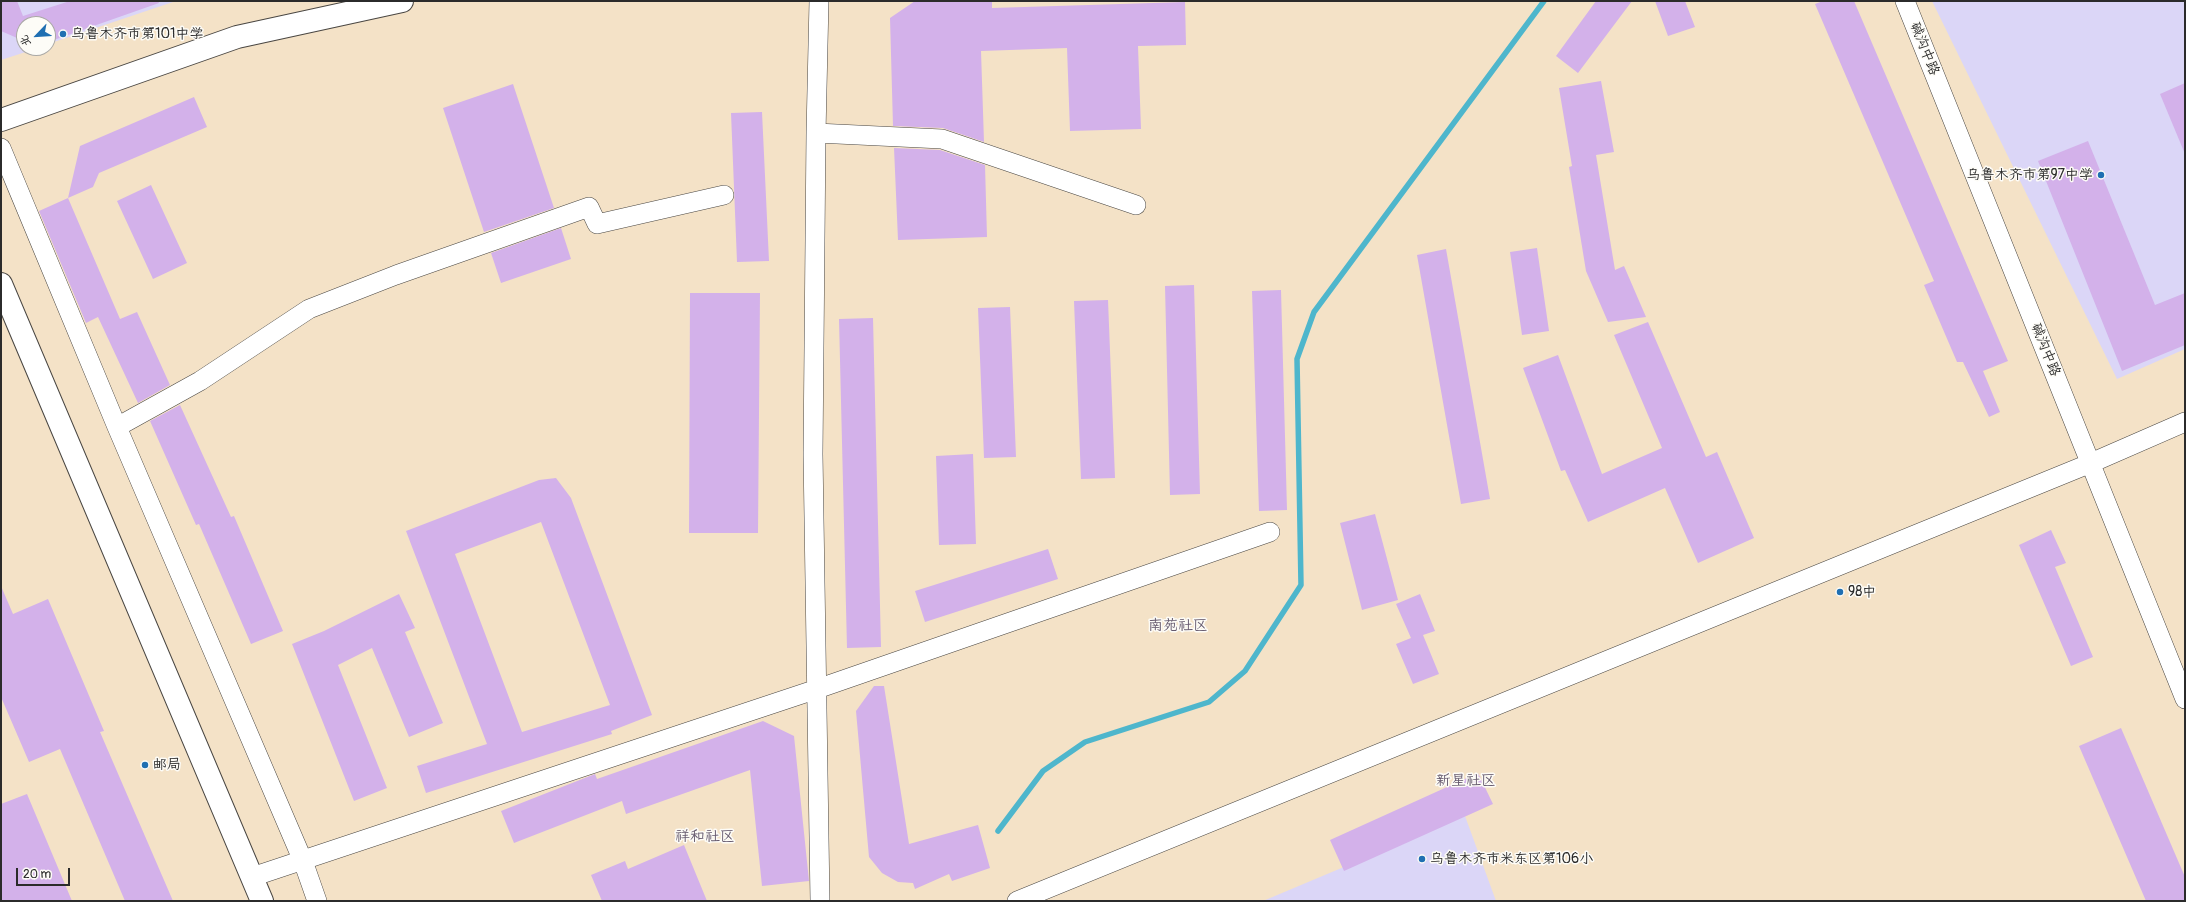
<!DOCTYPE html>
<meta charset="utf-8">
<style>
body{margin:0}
#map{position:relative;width:2186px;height:902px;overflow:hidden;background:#f4e2c7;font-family:Pangolin,"LXGW WenKai TC",sans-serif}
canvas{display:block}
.frame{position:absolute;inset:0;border:2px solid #2b2b2b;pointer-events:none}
.north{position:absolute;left:16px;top:16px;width:40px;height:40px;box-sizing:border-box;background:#fdfcf7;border:1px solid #a9a8a5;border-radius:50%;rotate:245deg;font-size:11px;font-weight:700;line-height:16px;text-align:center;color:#2b2b2b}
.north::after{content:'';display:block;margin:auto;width:14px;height:18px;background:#1f6fb2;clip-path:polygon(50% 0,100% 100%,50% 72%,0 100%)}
.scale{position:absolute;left:16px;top:868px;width:54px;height:18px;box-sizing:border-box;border:2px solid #2b2b2b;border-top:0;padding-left:5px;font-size:12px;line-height:14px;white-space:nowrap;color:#2b2b2b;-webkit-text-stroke:3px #fdfcf7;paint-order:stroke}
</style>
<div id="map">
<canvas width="2186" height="902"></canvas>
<div class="frame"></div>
<div class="north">北</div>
<div class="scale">20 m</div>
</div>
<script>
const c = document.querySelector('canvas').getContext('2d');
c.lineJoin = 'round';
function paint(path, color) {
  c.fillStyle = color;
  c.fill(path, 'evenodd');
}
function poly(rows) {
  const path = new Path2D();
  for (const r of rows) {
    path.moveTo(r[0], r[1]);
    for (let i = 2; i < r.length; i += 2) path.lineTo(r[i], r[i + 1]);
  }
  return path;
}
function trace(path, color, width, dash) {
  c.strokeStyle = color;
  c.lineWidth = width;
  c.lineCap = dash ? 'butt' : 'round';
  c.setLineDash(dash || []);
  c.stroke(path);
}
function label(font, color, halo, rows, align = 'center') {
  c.font = font + ' Pangolin,"LXGW WenKai TC",sans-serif';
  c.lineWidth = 3;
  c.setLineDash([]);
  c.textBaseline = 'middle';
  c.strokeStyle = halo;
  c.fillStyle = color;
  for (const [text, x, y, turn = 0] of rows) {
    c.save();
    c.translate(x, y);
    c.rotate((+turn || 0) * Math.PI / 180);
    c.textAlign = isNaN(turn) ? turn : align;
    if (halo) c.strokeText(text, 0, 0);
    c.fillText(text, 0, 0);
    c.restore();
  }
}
const built = poly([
 [1,1,176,1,48,44,48,24,24,24,24,48,38,48,1,60],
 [1932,1,2185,1,2185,349,2117,379],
 [1465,816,1496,901,1263,901]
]);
const stream = poly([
 [998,831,1043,771,1085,742,1209,702,1245,671,1301,585,1297,359,1314,312,1544,1]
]);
const building = poly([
 [1,1,17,1,23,16,70,1,158,1,159,3,48,42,48,24,24,24,24,41,1,31],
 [915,1,992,1,992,8,1185,2,1186,45,1138,46,1141,129,1070,131,1067,48,981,51,984,142,943,128,893,126,890,18],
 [1596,1,1632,1,1578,73,1556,56],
 [1655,1,1685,1,1695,27,1668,36],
 [1823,1,1854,1,2008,361,1983,371,2000,412,1989,417,1963,362,1957,362,1924,285,1934,281,1815,4],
 [1601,81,1614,152,1596,155,1615,270,1624,266,1646,317,1608,322,1586,271,1569,167,1572,166,1559,88],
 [2185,83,2185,154,2160,94],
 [513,84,554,208,484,232,443,108],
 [194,97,207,127,99,173,93,187,68,198,80,146],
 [762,112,769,261,737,262,731,113],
 [2088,141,2155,305,2185,293,2185,345,2122,371,2038,161],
 [894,148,940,150,985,165,987,237,898,240],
 [151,185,187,263,153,279,117,201],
 [68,198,120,319,137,312,170,385,138,403,98,317,86,323,39,211],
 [561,228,571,259,501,283,491,253],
 [1537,248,1549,331,1522,335,1510,252],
 [1446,249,1490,499,1461,504,1417,255],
 [1194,285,1200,494,1170,495,1165,286],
 [1281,290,1287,510,1259,511,1252,291],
 [690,293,760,293,758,533,689,533],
 [1108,300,1115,478,1081,479,1074,301],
 [1010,307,1016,457,984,458,978,308],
 [873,318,881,647,847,648,839,319],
 [1648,322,1706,457,1717,452,1754,538,1698,563,1665,488,1588,522,1565,470,1561,471,1523,368,1558,355,1602,474,1662,448,1614,335],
 [180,405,231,517,234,516,283,631,251,644,199,524,196,525,150,421],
 [973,454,976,544,939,545,936,456],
 [556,478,571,498,652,715,611,731,612,734,426,793,417,766,487,744,406,531,539,480],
 [541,522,610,705,522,732,455,554],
 [1375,514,1398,600,1362,610,1340,523],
 [2051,530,2066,563,2055,567,2093,657,2071,666,2019,545],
 [1048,549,1058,579,925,622,915,591],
 [1,586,13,614,48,599,104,731,100,732,173,901,125,901,60,749,29,762,1,697],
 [399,594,415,628,405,632,443,723,409,737,372,648,338,665,387,788,354,801,292,644,324,631],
 [1420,594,1435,631,1423,635,1439,674,1413,684,1396,644,1411,638,1396,604],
 [874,686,884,686,909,844,978,825,990,868,952,881,949,874,915,889,913,883,898,882,882,873,869,857,856,711],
 [763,721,794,736,809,881,762,886,750,770,626,814,622,801,514,843,501,811,595,774,597,779],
 [2121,728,2185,877,2185,901,2146,901,2079,746],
 [1478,773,1493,804,1344,871,1330,840],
 [27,794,72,901,1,901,1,804],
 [684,845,707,901,602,901,591,875,625,861,628,869]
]);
const minor = poly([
 [819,1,816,133,813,454,820,901],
 [1905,1,2185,699],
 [816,133,942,139,1136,205],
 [1,148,117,427,303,861,317,901],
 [117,427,200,381,309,309,396,275,589,207,597,224,724,195],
 [252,877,817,689,1270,532],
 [1017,901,2091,463,2185,422]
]);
const major = poly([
 [1,120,237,37,402,1],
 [1,284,262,901]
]);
const markers = [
 [63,34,4,"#1f6fb2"],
 [2101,175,4,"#1f6fb2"],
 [1840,592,4,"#1f6fb2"],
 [145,765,4,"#1f6fb2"],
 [1422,859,4,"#1f6fb2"]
];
const poiNames = [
 ["乌鲁木齐市第101中学",71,34],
 ["乌鲁木齐市第97中学",2093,175,"right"],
 ["98中",1848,592],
 ["邮局",153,765],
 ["乌鲁木齐市米东区第106小",1430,859]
];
const streetNames = [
 ["碱沟中路",1924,49,68],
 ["碱沟中路",2045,350,68]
];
const neighbourhoodNames = [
 ["南苑社区",1178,626],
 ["新星社区",1466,781],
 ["祥和社区",705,837]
];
paint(built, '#dbd6f7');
trace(stream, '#4eb6cc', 5.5);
paint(building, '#d3b1ea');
trace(minor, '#494642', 20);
trace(major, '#494642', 24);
trace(minor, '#fff', 19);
trace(major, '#fff', 22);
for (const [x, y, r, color] of markers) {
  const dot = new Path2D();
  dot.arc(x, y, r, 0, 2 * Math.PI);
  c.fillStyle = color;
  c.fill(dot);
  trace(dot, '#fdfcf7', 1.5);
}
label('14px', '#2b2b2b', '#fdfcf7', poiNames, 'left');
label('14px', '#2b2b2b', '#fdfcf7', streetNames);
label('15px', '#665a6e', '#fdfcf7', neighbourhoodNames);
</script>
